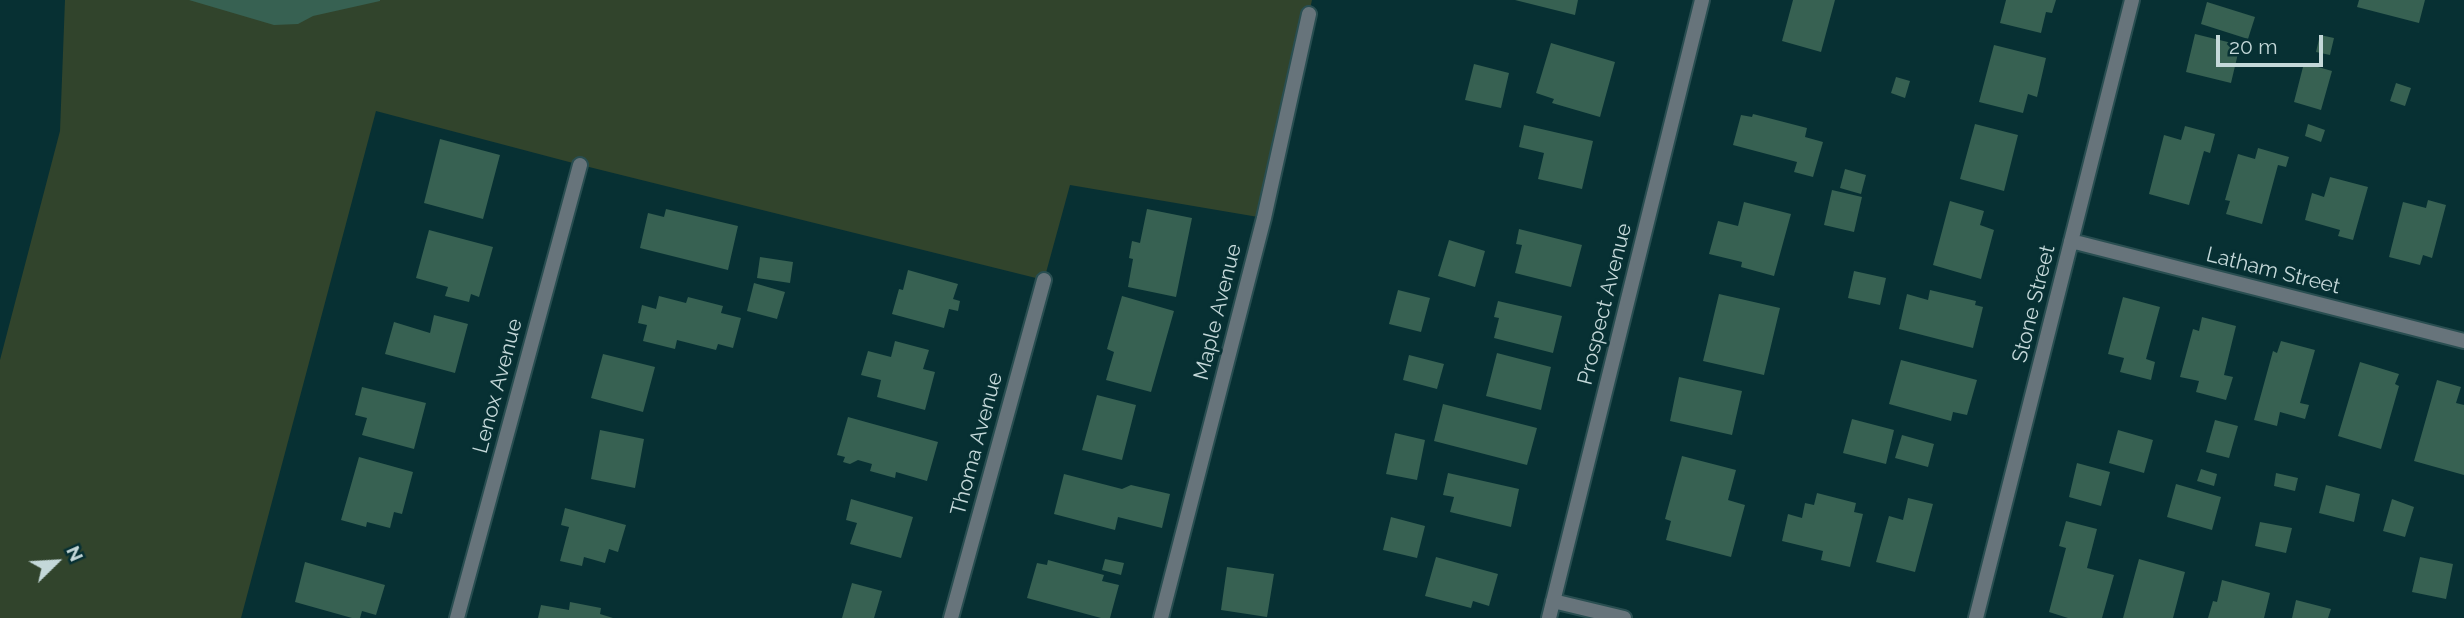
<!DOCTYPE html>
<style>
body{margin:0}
#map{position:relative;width:2464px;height:618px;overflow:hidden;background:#073033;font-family:Raleway,sans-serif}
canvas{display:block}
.north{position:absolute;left:21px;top:527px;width:70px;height:70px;-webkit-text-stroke:5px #073033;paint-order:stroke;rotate:66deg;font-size:19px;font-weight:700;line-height:28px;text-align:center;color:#c4d8d9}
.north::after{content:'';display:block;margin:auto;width:24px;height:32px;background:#c4d8d9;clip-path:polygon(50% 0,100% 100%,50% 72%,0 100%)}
.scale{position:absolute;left:2216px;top:35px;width:107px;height:32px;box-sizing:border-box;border:4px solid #c4d8d9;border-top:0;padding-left:9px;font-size:21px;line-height:24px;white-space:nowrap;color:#c4d8d9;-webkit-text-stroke:5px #073033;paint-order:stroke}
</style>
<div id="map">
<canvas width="2464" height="618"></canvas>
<div class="north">N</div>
<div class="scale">20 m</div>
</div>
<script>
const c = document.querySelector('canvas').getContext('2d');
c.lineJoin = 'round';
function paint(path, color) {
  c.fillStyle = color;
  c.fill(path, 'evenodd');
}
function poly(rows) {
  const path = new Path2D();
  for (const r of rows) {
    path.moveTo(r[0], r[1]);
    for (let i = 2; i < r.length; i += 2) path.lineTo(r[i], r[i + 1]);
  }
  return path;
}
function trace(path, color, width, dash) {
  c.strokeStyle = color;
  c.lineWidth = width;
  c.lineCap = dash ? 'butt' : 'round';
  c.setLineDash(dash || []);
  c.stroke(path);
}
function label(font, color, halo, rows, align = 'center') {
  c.font = font + ' Raleway,sans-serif';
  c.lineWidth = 6;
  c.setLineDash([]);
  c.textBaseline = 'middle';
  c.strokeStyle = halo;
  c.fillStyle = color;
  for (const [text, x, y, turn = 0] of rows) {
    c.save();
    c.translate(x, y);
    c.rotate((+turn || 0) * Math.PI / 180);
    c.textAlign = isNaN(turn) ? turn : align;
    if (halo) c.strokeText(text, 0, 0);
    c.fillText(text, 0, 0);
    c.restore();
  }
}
const green = poly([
 [65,0,1312,0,1264,218,1070,185,1044,280,573,163,376,111,241,618,0,618,0,360,60,131]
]);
const building = poly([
 [189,0,380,0,380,1,313,16,298,24,274,25],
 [1515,0,1578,0,1575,15],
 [1793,0,1835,0,1821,52,1782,41],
 [2006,0,2056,0,2052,13,2046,12,2041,33,2000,23],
 [2359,0,2425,0,2419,23,2357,7],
 [2207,2,2255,17,2248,39,2201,24],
 [2195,34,2240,45,2231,83,2186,72],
 [2320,35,2334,38,2330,55,2316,52],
 [1551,43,1615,62,1600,117,1552,103,1554,99,1536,93],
 [1994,45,2046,58,2037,97,2028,94,2023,113,1979,102],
 [2304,63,2332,71,2321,110,2294,102],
 [1474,64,1509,73,1501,108,1465,100],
 [1896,77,1910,81,1905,98,1891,93],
 [2396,83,2411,88,2405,106,2390,101],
 [1753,114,1807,128,1805,137,1823,142,1813,177,1794,172,1797,162,1733,145,1741,115,1752,117],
 [1975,124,2018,135,2004,191,1960,179],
 [2308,124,2325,130,2321,142,2305,136],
 [1524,125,1593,141,1582,189,1538,179,1544,153,1519,147],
 [2185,126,2215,134,2210,153,2204,151,2189,205,2149,194,2164,135,2181,140],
 [440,139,500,155,483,219,424,203],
 [2258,148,2289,157,2286,167,2278,165,2262,224,2226,214,2230,201,2225,200,2238,154,2255,159],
 [1845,169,1866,175,1861,194,1840,188],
 [2330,177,2368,187,2353,240,2338,236,2340,230,2305,220,2312,193,2324,197],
 [1832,190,1862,197,1854,232,1824,225],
 [2428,200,2446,205,2432,258,2423,255,2420,265,2389,257,2403,202,2426,208],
 [1950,201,1984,211,1980,225,1994,230,1981,279,1933,265],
 [1744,202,1791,214,1774,276,1741,267,1742,262,1709,254,1718,221,1738,226],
 [666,209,738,226,728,270,640,248,648,213,664,217],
 [1147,209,1192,218,1176,297,1128,287,1133,259,1129,258,1132,241,1140,243],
 [1519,229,1582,245,1571,287,1515,273,1522,245,1516,244],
 [429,230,493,247,479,297,471,294,469,302,445,296,448,287,416,278],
 [1449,240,1485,251,1475,287,1438,276],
 [760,257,793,262,790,283,757,278],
 [908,270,958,284,953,299,960,301,958,311,949,309,944,328,892,314,899,289,903,290],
 [1854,271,1886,278,1880,305,1848,298],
 [754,283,785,292,777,319,747,311],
 [1398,290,1430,298,1421,332,1389,324],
 [1930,290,1976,301,1975,305,1983,307,1973,348,1899,329,1907,294,1928,300],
 [1719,294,1780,308,1764,375,1703,361],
 [659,296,686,303,688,297,723,306,721,313,741,318,733,348,718,344,716,350,677,340,675,349,643,341,647,325,638,323,642,305,656,309],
 [1122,296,1174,311,1151,392,1106,380,1114,352,1107,349],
 [2123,297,2160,307,2146,359,2155,362,2151,380,2120,372,2124,358,2108,354],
 [1498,301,1562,316,1553,353,1494,338,1499,318,1494,317],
 [434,315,468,324,455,373,385,354,394,322,430,333],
 [2202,317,2236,326,2224,375,2233,377,2226,400,2196,392,2199,381,2180,377,2193,329,2199,331],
 [895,341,929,350,923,369,935,372,925,410,877,397,881,380,861,375,868,351,891,357],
 [2281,341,2315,350,2300,403,2309,405,2305,419,2280,412,2277,426,2254,420,2273,351,2277,353],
 [1497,353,1551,367,1541,410,1486,396],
 [603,354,655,367,643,412,591,398],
 [1409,355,1444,364,1437,389,1403,380],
 [1901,360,1977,380,1967,415,1953,412,1951,421,1889,404],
 [2360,362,2399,374,2395,384,2399,386,2381,449,2338,436],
 [1679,377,1742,391,1732,435,1670,421],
 [2437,380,2461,387,2456,403,2464,405,2464,475,2414,461],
 [362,387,426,403,414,449,362,435,367,418,355,415],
 [1097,395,1136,405,1122,460,1082,450],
 [1443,404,1537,428,1527,465,1434,441],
 [848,417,938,442,927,481,896,472,895,478,870,471,872,464,858,460,850,464,843,462,845,457,837,455],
 [1852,419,1894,430,1886,464,1843,453],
 [2215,420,2238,426,2229,458,2206,452],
 [600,430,644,439,635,488,591,479],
 [2118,430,2153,440,2144,473,2109,463],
 [1395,433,1425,440,1417,480,1386,474],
 [1902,435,1934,444,1928,467,1895,458],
 [1682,456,1736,470,1728,500,1745,505,1731,557,1666,540,1671,521,1665,519],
 [359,457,413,472,402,514,394,512,390,528,367,522,366,527,341,520],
 [2077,463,2110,472,2101,506,2069,497],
 [2201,469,2217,474,2214,486,2197,481],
 [1448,473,1519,489,1511,527,1450,512,1454,497,1443,495],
 [2276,473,2298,478,2295,491,2274,486],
 [1064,474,1122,489,1131,485,1170,494,1162,528,1118,517,1115,530,1054,514],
 [2176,484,2221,497,2212,530,2167,517],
 [2326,485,2360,494,2354,522,2319,513],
 [1817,493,1856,503,1854,512,1863,514,1850,567,1821,560,1823,551,1782,541,1788,514,1802,518,1805,503,1814,505],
 [1908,498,1933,504,1915,572,1876,562,1889,516,1903,520],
 [851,499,913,517,901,558,850,544,857,523,846,520],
 [2392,499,2414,507,2405,537,2383,531],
 [565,508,626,525,618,552,609,549,605,563,584,557,582,566,560,561,569,527,561,525],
 [1391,517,1425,526,1417,558,1383,550],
 [2066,521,2097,529,2087,568,2114,575,2102,618,2068,618,2049,612,2066,548,2059,546],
 [2260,522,2292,528,2286,553,2255,546],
 [1436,557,1498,574,1489,606,1473,601,1471,608,1425,596],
 [2420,557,2453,564,2446,599,2412,592],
 [1105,559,1124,563,1121,575,1102,570],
 [2139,559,2185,572,2173,618,2123,618],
 [1048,560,1104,575,1102,581,1119,585,1110,618,1101,618,1027,598,1037,563,1047,565],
 [305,562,385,585,376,615,362,611,360,618,352,618,295,602],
 [1227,567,1274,574,1267,617,1221,610],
 [2222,580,2270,593,2264,618,2208,618,2213,601,2217,602],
 [852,583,882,591,874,618,842,618],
 [2296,600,2331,609,2328,618,2292,618],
 [570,602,601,608,600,614,613,618,538,618,541,605,569,610]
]);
const minor = poly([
 [2071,241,2464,341],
 [1553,601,1624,618],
 [457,618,580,165],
 [951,618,1044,280],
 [1161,618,1264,218,1309,14],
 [1549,618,1702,0],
 [1976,618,2132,0]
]);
const streetNames = [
 ["Latham Street",2273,271,14],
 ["Prospect Avenue",1605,304,-76],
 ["Stone Street",2034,304,-76],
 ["Maple Avenue",1218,312,-76],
 ["Lenox Avenue",498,386,-75],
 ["Thoma Avenue",977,444,-75]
];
paint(green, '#31442c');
paint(building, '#376152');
trace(minor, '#294e51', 18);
trace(minor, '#67747b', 14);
label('21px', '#c4d8d9', '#073033', streetNames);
</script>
